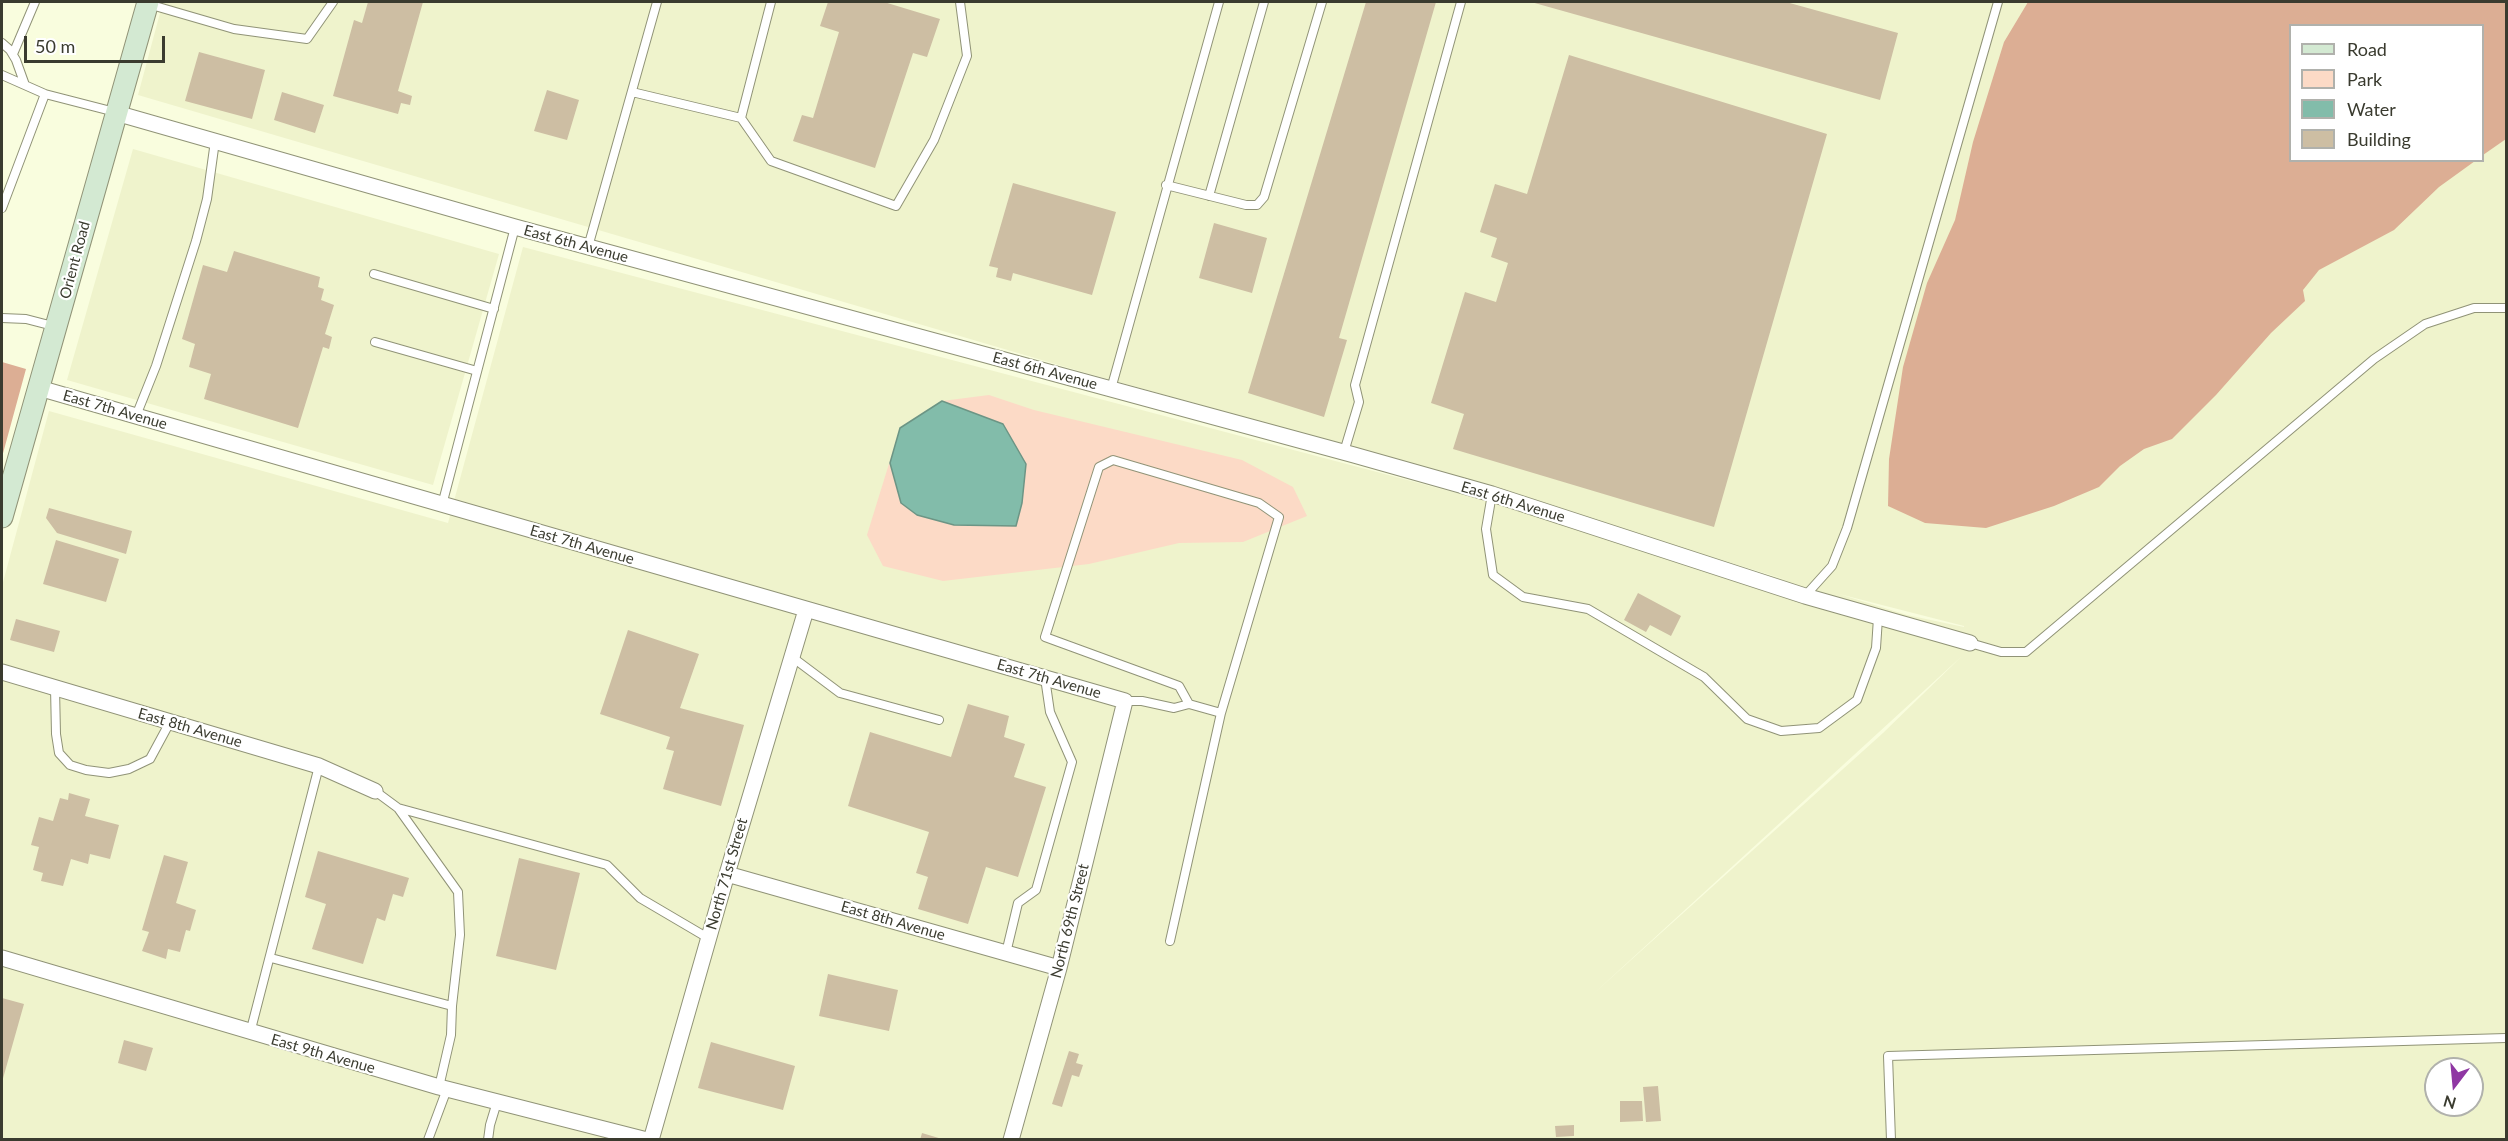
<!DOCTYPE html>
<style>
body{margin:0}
#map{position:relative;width:2508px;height:1141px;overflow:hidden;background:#f9fdde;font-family:Lato,sans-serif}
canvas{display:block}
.frame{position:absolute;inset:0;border:3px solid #3a3b2f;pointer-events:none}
.legend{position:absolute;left:2289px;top:24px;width:195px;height:138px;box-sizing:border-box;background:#fff;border:2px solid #b0b1ac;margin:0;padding:8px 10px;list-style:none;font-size:18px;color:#3a3b2f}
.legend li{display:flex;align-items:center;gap:12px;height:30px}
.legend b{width:30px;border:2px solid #b0b1ac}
.north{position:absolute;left:2424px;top:1057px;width:60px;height:60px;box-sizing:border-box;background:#fff;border:2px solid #b0b1ac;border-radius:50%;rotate:196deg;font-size:16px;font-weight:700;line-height:24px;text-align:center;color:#3a3b2f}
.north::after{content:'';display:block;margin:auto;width:21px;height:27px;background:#8f37a3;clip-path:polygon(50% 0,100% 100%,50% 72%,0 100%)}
.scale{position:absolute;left:24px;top:36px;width:141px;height:27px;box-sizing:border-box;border:3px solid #3a3b2f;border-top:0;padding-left:8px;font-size:18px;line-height:21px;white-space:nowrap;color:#3a3b2f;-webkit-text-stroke:4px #fff;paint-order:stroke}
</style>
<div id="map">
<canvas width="2508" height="1141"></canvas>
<div class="frame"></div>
<ul class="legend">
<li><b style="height:8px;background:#d3e9d2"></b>Road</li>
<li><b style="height:16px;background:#fcdac6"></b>Park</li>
<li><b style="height:16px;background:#82bcaa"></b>Water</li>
<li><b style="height:16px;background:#cdbea3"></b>Building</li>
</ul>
<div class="north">N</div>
<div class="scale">50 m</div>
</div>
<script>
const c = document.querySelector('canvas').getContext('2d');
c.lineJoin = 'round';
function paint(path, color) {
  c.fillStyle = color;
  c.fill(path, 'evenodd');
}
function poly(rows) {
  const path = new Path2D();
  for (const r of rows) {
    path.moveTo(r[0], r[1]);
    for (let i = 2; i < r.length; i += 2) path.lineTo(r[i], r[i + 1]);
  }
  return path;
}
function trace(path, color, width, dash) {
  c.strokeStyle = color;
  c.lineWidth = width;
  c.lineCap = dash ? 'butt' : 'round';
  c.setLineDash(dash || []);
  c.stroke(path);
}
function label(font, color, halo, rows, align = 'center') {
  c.font = font + ' Lato,sans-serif';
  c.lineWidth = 4.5;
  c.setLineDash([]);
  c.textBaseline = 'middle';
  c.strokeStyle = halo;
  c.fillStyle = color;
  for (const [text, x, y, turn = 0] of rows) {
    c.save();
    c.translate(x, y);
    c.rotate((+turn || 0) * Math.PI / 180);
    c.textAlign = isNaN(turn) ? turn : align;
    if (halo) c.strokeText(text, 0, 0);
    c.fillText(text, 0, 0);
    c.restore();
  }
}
const built = poly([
 [163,2,2506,2,2506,1139,2,1140,2,586,49,411,448,523,523,247,1787,580,1331,441,1086,373,138,95],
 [2290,26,2482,26,2482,160,2290,160],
 [1839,594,1964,626,1964,627,1907,615],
 [1962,656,1883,733,1591,996],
 [2436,1069,2472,1069,2472,1105,2436,1105],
 [133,149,499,254,433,485,67,380]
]);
const green = poly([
 [989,395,1034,410,1242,460,1293,487,1307,516,1243,542,1179,543,1089,564,943,581,883,566,867,535,900,428,942,401]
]);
const forest = poly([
 [2028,2,2506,2,2506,139,2483,155,2482,26,2290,26,2290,160,2475,161,2439,187,2394,230,2319,270,2303,290,2305,301,2271,333,2216,395,2172,439,2144,449,2120,466,2099,487,2054,506,1986,528,1925,523,1888,506,1889,459,1903,367,1927,283,1955,220,1973,142,2004,42],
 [2,362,26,369,2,457]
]);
const water = poly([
 [942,401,1003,424,1026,464,1022,503,1016,526,954,525,917,515,901,503,890,463,900,428,942,401]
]);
const building = poly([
 [368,2,423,2,398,91,412,96,410,105,401,103,398,114,333,96,354,20,362,23],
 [828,2,884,2,940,19,927,57,913,53,875,168,793,141,802,115,813,118,839,32,820,26],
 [1366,2,1436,2,1339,338,1347,340,1324,417,1248,393],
 [1531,2,1786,2,1898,33,1880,100],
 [199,52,265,70,252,119,185,101],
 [1569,55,1827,134,1714,527,1453,449,1464,414,1431,403,1465,292,1496,302,1508,263,1491,257,1497,238,1480,232,1495,184,1527,194],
 [547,90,579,100,567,140,534,131],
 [282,92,324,105,315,133,274,120],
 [1013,183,1116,212,1092,295,1013,273,1011,281,996,277,998,268,989,266],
 [1214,223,1267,238,1252,293,1199,278],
 [234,251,320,277,318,287,324,289,321,300,334,305,325,334,332,337,329,349,323,347,298,428,204,399,211,374,189,367,195,344,182,339,203,265,227,272],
 [49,508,132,531,126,554,57,533,46,518],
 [56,540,119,559,106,602,43,584],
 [1638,593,1681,616,1671,636,1650,625,1646,632,1624,620],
 [16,619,60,631,54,652,10,640],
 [628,630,699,654,680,708,744,725,721,806,663,789,674,751,666,749,670,737,600,714],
 [968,704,1009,716,1004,737,1025,744,1014,777,1046,787,1018,877,986,867,968,924,918,909,928,877,916,873,929,832,848,806,870,732,951,757],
 [69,793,90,799,85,816,119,825,110,859,90,854,88,864,71,859,63,886,41,881,43,873,33,870,39,847,31,845,39,817,53,821,60,798,68,800],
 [318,851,409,878,403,897,393,894,385,921,377,918,363,964,312,949,326,904,305,897],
 [164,855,188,862,176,903,196,910,190,931,186,930,180,952,168,949,166,959,142,951,149,932,142,930],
 [519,858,580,873,556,970,496,956],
 [828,974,898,990,889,1031,819,1016],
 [2,998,24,1004,2,1082],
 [124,1040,153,1048,146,1071,118,1063],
 [711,1042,795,1066,783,1110,698,1088],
 [1069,1051,1079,1054,1076,1063,1083,1065,1079,1077,1072,1075,1062,1107,1052,1104],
 [1658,1086,1661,1121,1646,1122,1643,1087],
 [1620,1101,1642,1101,1643,1121,1620,1122],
 [1574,1125,1574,1136,1556,1137,1555,1126],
 [922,1133,942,1139,942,1140,920,1140]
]);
const lane = poly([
 [148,4,234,29,307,39,333,2],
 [2,43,10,50,16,60,25,85],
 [13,54,35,2],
 [2,75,45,94,115,112],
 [632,92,741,118,771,161,896,206,934,140,967,56,960,2],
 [741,118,771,2],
 [1166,185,1246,205,1257,205,1264,197,1322,2],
 [1209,196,1264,2],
 [2,208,45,94],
 [588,247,657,2],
 [374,274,494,309],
 [2,318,26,319,53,326],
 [375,342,477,371],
 [1111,389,1219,2],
 [136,416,156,366,196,241,207,199,215,141],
 [1344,452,1359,402,1355,385,1461,2],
 [1492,494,1486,529,1493,575,1523,597,1588,609,1704,677,1747,719,1781,731,1819,728,1857,700,1876,648,1878,618],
 [442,505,515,227],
 [1805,596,1832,566,1847,528,1998,2],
 [1970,643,2001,652,2026,652,2374,359,2425,324,2474,308,2506,308],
 [792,657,840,693,939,720],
 [55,688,56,734,59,753,70,765,86,770,109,773,129,769,150,759,170,722],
 [1125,701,1142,701,1174,708,1189,704,1221,713,1279,517,1259,503,1113,460,1099,467,1045,637,1179,686,1189,704],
 [375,791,398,808,458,892,460,935,452,1006],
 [398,808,607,865,640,898,708,938],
 [1170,941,1221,713],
 [1006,953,1018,903,1036,890,1072,762,1050,712,1045,678],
 [271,958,452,1006,451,1035,439,1087],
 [250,1033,319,766],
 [428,1140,447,1089],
 [488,1140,490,1125,497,1102],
 [1891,1140,1888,1056,2506,1038]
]);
const street = poly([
 [116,113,515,227,1354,455,1492,494,1805,596,1970,643],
 [39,388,1125,701,1059,968,1011,1140],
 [2,672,319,766,375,791],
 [727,874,1059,968],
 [2,958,439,1087,647,1140],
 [651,1140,727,874,806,610]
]);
const secondary = poly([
 [2,517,148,2]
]);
const streetNames = [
 ["East 6th Avenue",576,244,15],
 ["Orient Road",75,260,-75],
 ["East 6th Avenue",1045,371,15],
 ["East 7th Avenue",115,410,16],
 ["East 6th Avenue",1513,502,17],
 ["East 7th Avenue",582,545,16],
 ["East 7th Avenue",1049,679,16],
 ["East 8th Avenue",190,728,16],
 ["North 71st Street",727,874,-74],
 ["East 8th Avenue",893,921,16],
 ["North 69th Street",1070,921,-76],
 ["East 9th Avenue",323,1054,16]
];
paint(built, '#eff3cc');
paint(green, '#fcdac6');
paint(forest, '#dcae94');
paint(water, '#82bcaa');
trace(water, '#6c9585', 1.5);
paint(building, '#cdbea3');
trace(lane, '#909377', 10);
trace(street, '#909377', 17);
trace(secondary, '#909377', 23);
trace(lane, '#fff', 8);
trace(street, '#fff', 15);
trace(secondary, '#d3e9d2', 21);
label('15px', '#3a3b2f', '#fff', streetNames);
</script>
